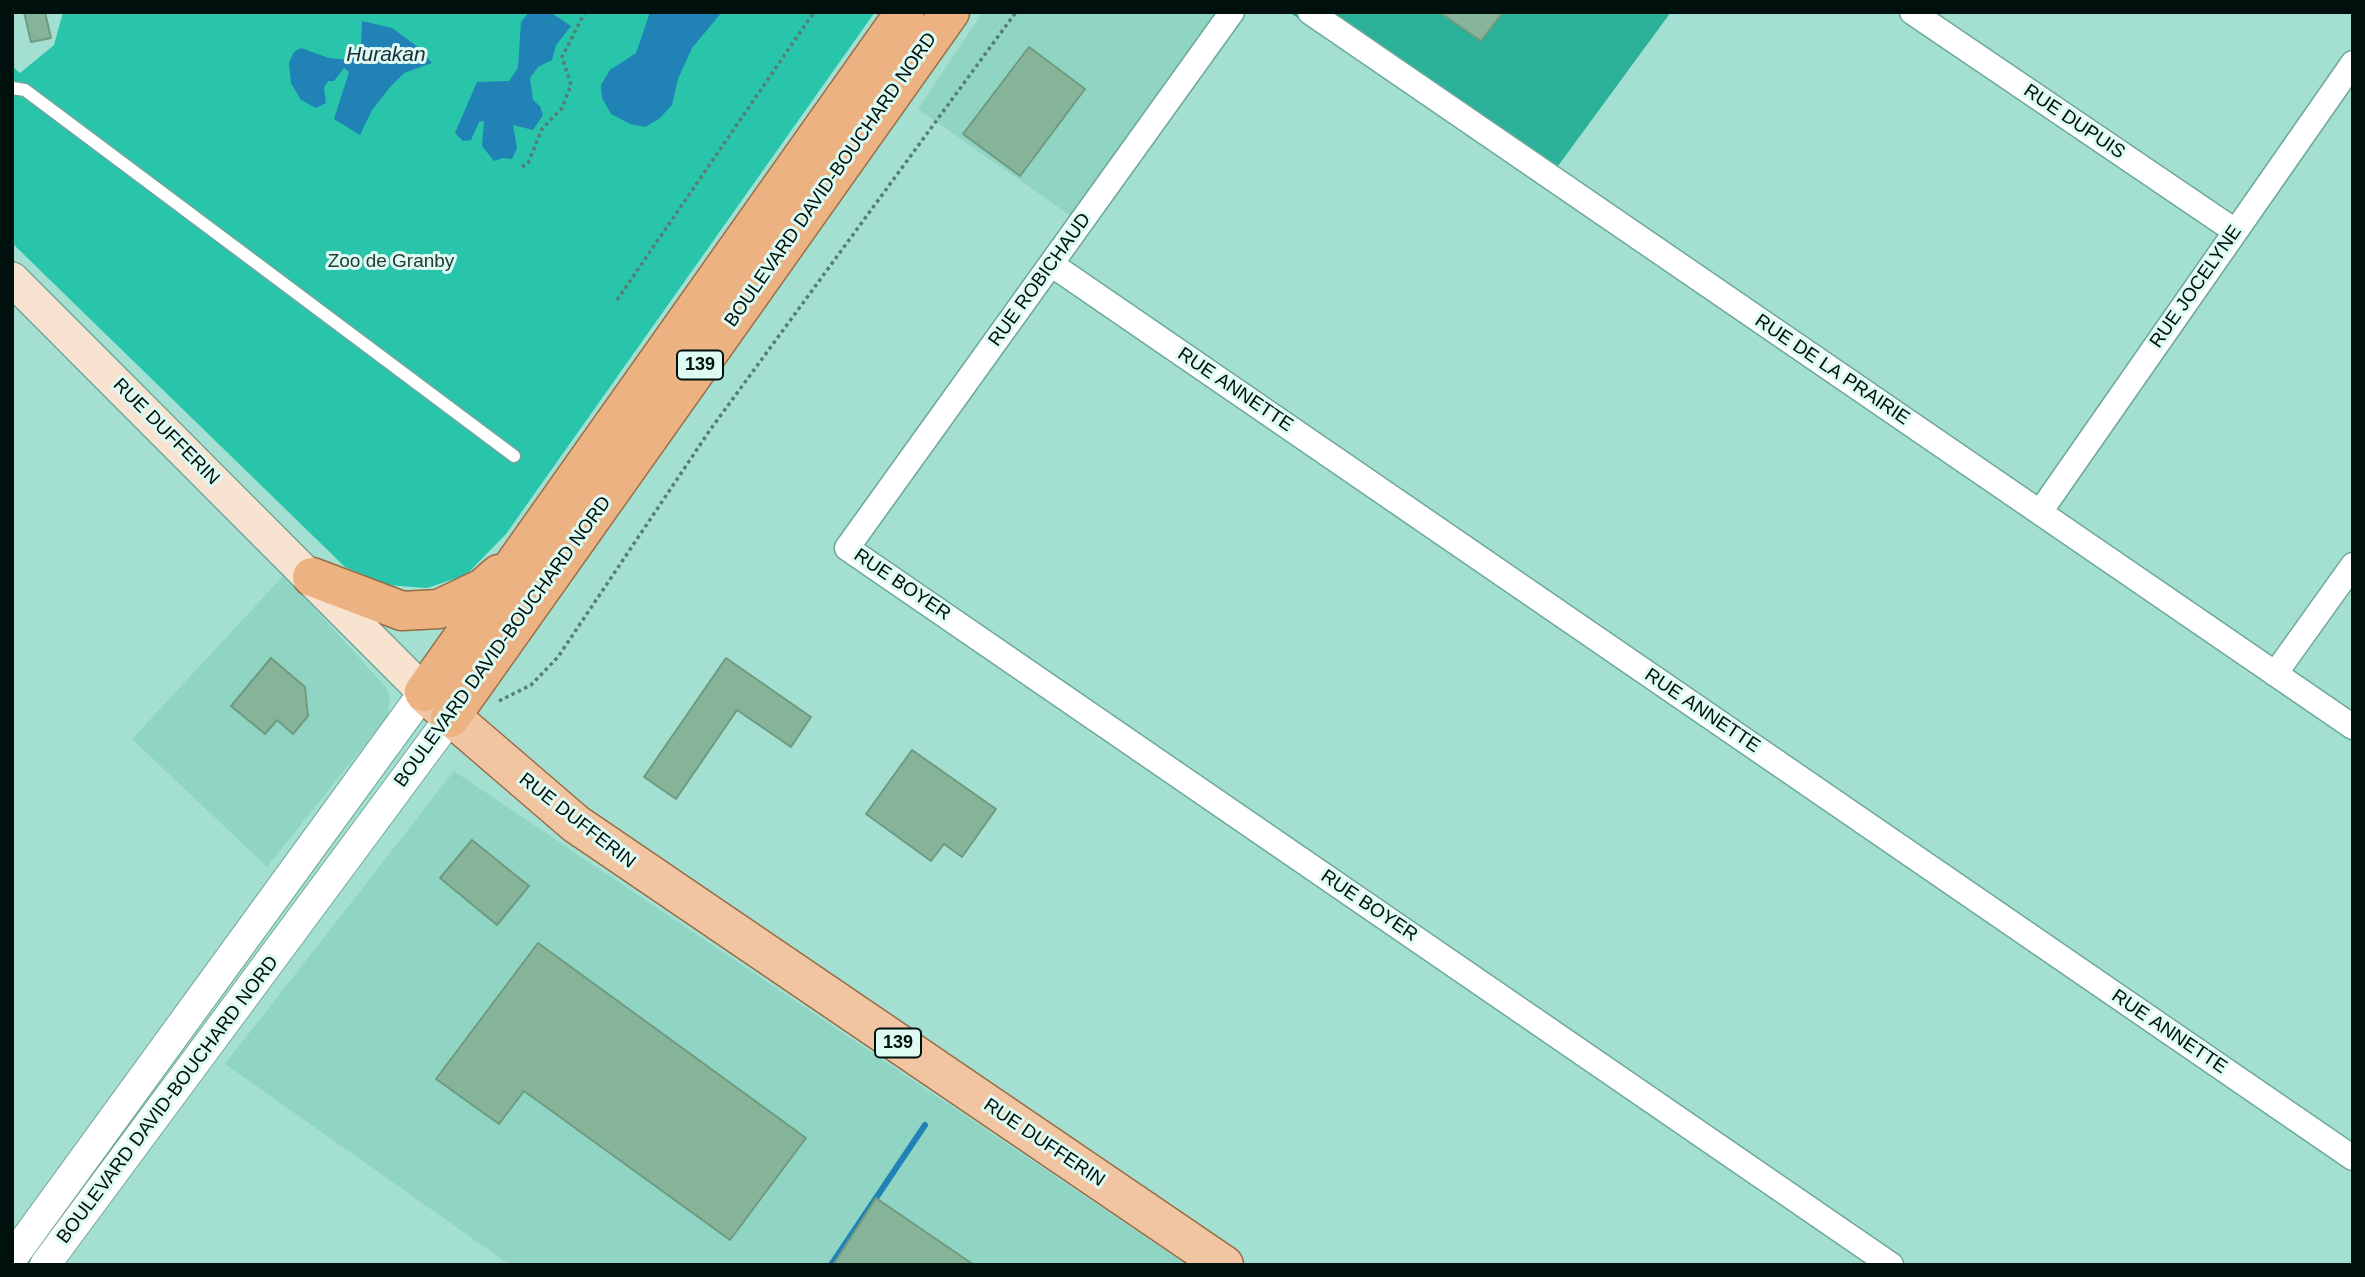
<!DOCTYPE html>
<style>
body{margin:0}
#map{position:relative;width:2365px;height:1277px;overflow:hidden;background:#a4e0d2;font-family:Arial,sans-serif}
canvas{display:block}
.frame{position:absolute;inset:0;border:14px solid #00100c;pointer-events:none}
</style>
<div id="map">
<canvas width="2365" height="1277"></canvas>
<div class="frame"></div>
</div>
<script>
const c = document.querySelector('canvas').getContext('2d');
c.lineJoin = 'round';
function paint(path, color) {
  c.fillStyle = color;
  c.fill(path, 'evenodd');
}
function poly(rows) {
  const path = new Path2D();
  for (const r of rows) {
    path.moveTo(r[0], r[1]);
    for (let i = 2; i < r.length; i += 2) path.lineTo(r[i], r[i + 1]);
  }
  return path;
}
function trace(path, color, width, dash) {
  c.strokeStyle = color;
  c.lineWidth = width;
  c.lineCap = dash ? 'butt' : 'round';
  c.setLineDash(dash || []);
  c.stroke(path);
}
function label(font, color, halo, rows, align = 'center') {
  c.font = font + ' Arial,sans-serif';
  c.lineWidth = 6;
  c.setLineDash([]);
  c.textBaseline = 'middle';
  c.strokeStyle = halo;
  c.fillStyle = color;
  for (const [text, x, y, turn = 0] of rows) {
    c.save();
    c.translate(x, y);
    c.rotate((+turn || 0) * Math.PI / 180);
    c.textAlign = isNaN(turn) ? turn : align;
    if (halo) c.strokeText(text, 0, 0);
    c.fillText(text, 0, 0);
    c.restore();
  }
}
const built = poly([
 [983,12,1216,12,1071,216,918,109],
 [284,575,386,687,390,697,388,716,267,867,132,739],
 [454,771,1187,1265,510,1265,225,1064]
]);
const green = poly([
 [63,12,875,12,506,534,466,575,427,588,387,585,345,567,12,243,12,66,20,73,54,45]
]);
const forest = poly([
 [1289,12,1671,12,1544,185]
]);
const water = poly([
 [529,12,550,12,571,26,556,45,552,60,538,67,530,78,533,100,540,106,543,115,533,130,513,125,517,148,512,159,503,158,494,161,482,146,484,121,479,122,471,140,463,141,455,133,477,82,509,81,518,68,521,22],
 [650,12,722,12,692,48,678,79,672,105,659,119,645,127,630,124,611,114,602,98,601,85,610,70,636,53],
 [362,21,392,28,418,47,432,63,404,73,390,87,372,110,360,135,334,119,349,72,344,68,334,81,328,81,324,88,326,103,316,108,301,100,291,83,289,62,294,52,301,48,329,58,350,60,361,47]
]);
const stream = poly([
 [831,1265,925,1125]
]);
const building = poly([
 [24,12,45,12,51,38,31,42,24,12],
 [1439,12,1503,12,1481,41,1439,12],
 [1029,47,1085,89,1020,176,963,134,1029,47],
 [271,658,305,687,308,716,293,734,277,720,265,734,231,706,271,658],
 [726,658,811,717,791,747,737,710,676,799,644,777,726,658],
 [912,750,996,809,962,857,944,844,931,861,866,814,912,750],
 [472,840,529,886,497,925,440,878,472,840],
 [538,943,806,1138,730,1240,524,1091,499,1124,436,1079,538,943],
 [876,1198,974,1265,833,1265,876,1198]
]);
const path = poly([
 [426,12,427,14],
 [522,167,528,163,542,129,562,108,571,85,562,57,585,12],
 [617,300,814,12],
 [499,701,531,685,558,657,710,430,1016,12]
]);
const service = poly([
 [12,88,25,90,514,456]
]);
const minor = poly([
 [1232,12,847,548,1891,1265],
 [1310,12,2353,727],
 [1912,12,2235,231],
 [1051,264,2353,1158],
 [2040,512,2353,63],
 [2275,674,2353,565]
]);
const tertiary = poly([
 [12,1258,424,692],
 [45,1265,450,718]
]);
const secondary = poly([
 [12,279,424,692]
]);
const primary = poly([
 [426,695,576,824,1224,1265]
]);
const trunk = poly([
 [312,577,402,611,439,609,483,588,499,574],
 [424,692,905,12],
 [450,718,950,12]
]);
const shields = [
 [700,365,46],
 [898,1043,46]
];
const shieldNames = [
 ["139",700,365],
 ["139",898,1043]
];
const streetNames = [
 ["RUE DUPUIS",2074,122,34],
 ["BOULEVARD DAVID-BOUCHARD NORD",831,180,-55],
 ["RUE ROBICHAUD",1040,280,-54],
 ["RUE JOCELYNE",2196,287,-55],
 ["RUE DE LA PRAIRIE",1832,370,34],
 ["RUE ANNETTE",1235,390,34],
 ["RUE DUFFERIN",166,432,45],
 ["RUE BOYER",902,585,34],
 ["BOULEVARD DAVID-BOUCHARD NORD",503,642,-54],
 ["RUE ANNETTE",1702,711,34],
 ["RUE DUFFERIN",577,821,38],
 ["RUE BOYER",1369,906,34],
 ["RUE ANNETTE",2169,1032,34],
 ["BOULEVARD DAVID-BOUCHARD NORD",168,1100,-53],
 ["RUE DUFFERIN",1044,1143,34]
];
const parkNames = [
 ["Zoo de Granby",391,262]
];
const waterNames = [
 ["Hurakan",386,55]
];
paint(built, '#90d5c4');
paint(green, '#28c5ab');
paint(forest, '#2bb19a');
paint(water, '#2182b6');
trace(stream, '#2182b6', 6);
paint(building, '#86b498');
trace(building, '#6e9b80', 2);
trace(service, '#6ea89b', 15);
trace(minor, '#6ea89b', 27);
trace(tertiary, '#6ea89b', 32);
trace(secondary, '#6ea89b', 36);
trace(primary, '#976c45', 41);
trace(trunk, '#976c45', 41);
trace(path, '#577e75', 3.5, [3.5, 3.5]);
trace(service, '#fff', 12);
trace(minor, '#fff', 24);
trace(tertiary, '#fff', 30);
trace(secondary, '#f8e2d0', 33);
trace(primary, '#f1c5a1', 38);
trace(trunk, '#ecb282', 38);
for (const [x, y, w] of shields) {
  const box = new Path2D();
  box.roundRect(x - w / 2, y - 14.5, w, 29, 5);
  c.fillStyle = '#ddfaf3';
  c.fill(box);
  trace(box, '#00100c', 2);
}
label('bold 18px', '#00100c', null, shieldNames);
label('19px', '#00100c', '#ddfaf3', streetNames);
label('19px', '#213c35', '#ddfaf3', parkNames);
label('italic 21px', '#192d3a', '#ddfaf3', waterNames);
</script>
